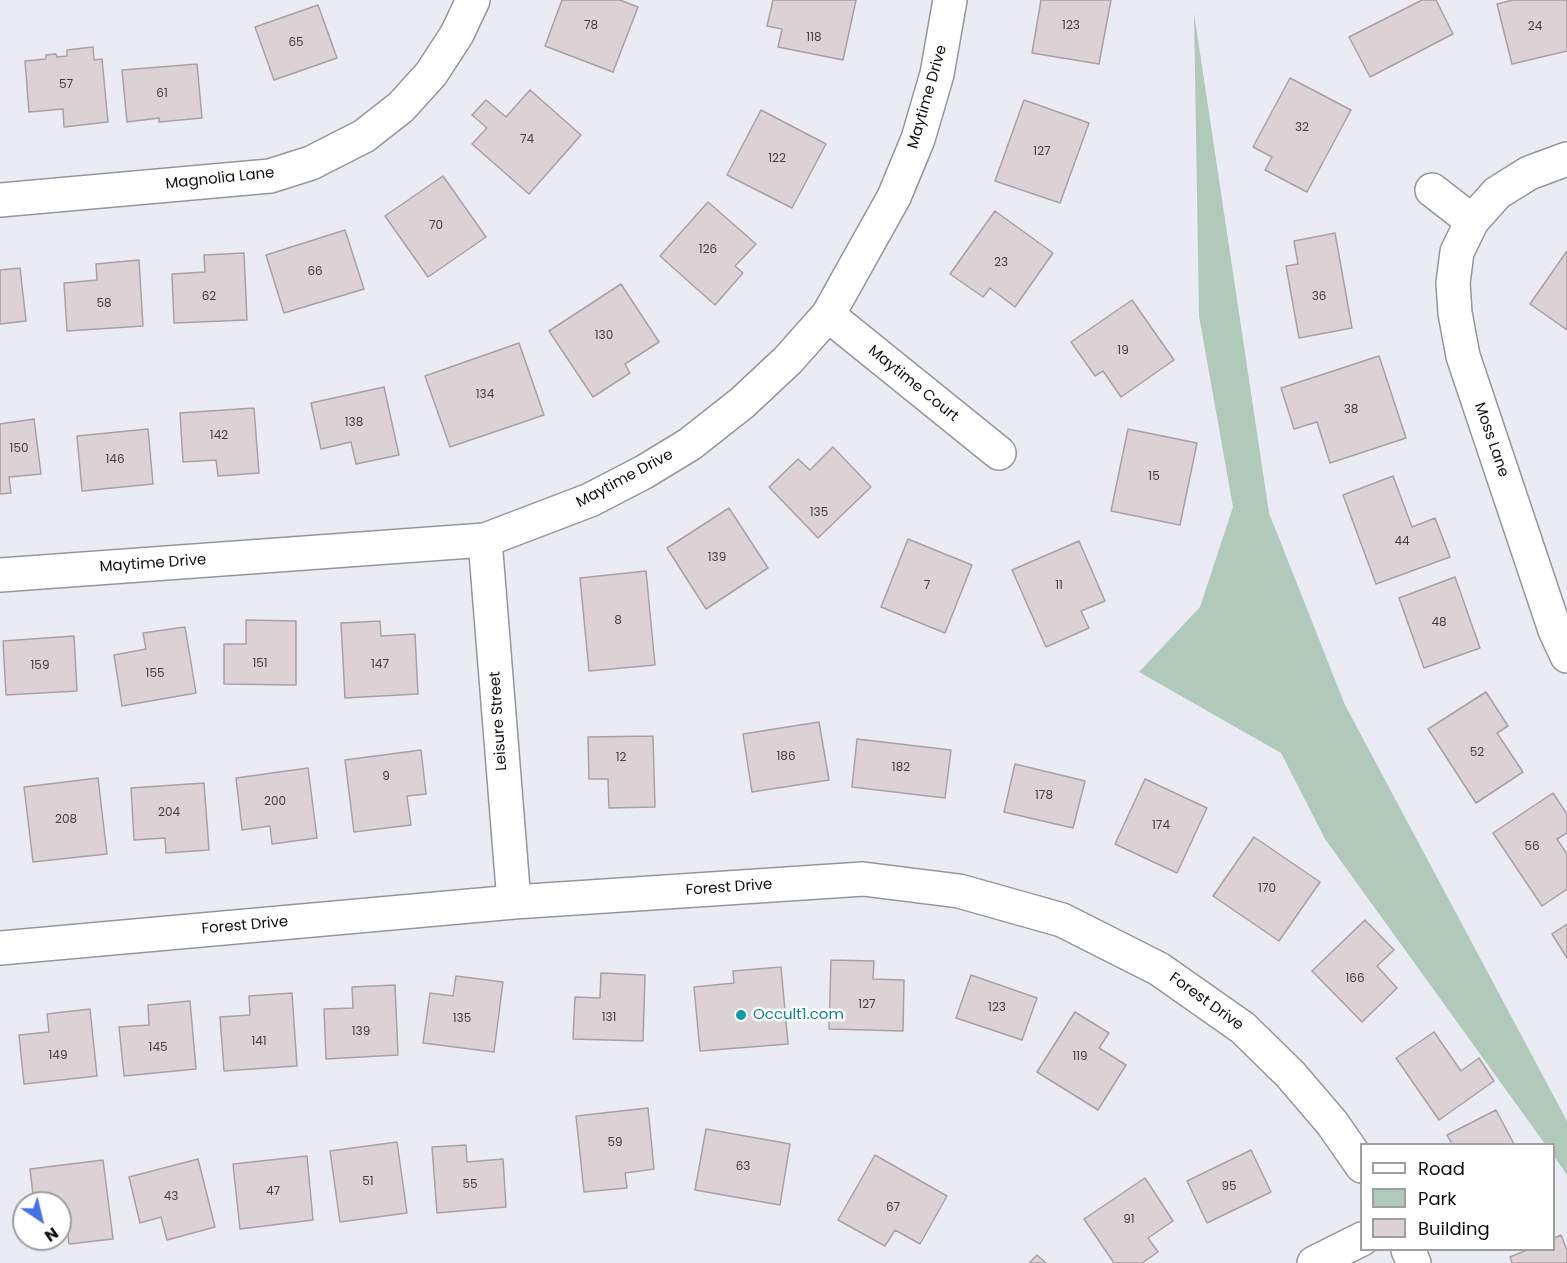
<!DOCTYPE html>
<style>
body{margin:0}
#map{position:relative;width:1567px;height:1263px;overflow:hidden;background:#ebebf4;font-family:Poppins,sans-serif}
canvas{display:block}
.legend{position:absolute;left:1360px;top:1143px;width:195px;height:108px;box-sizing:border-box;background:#fff;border:2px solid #9f9fa1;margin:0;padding:8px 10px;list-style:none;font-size:18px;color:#101013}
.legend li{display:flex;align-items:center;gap:12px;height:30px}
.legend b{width:30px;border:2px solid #9f9fa1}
.north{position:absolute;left:12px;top:1191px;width:60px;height:60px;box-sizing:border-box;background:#fff;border:2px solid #9f9fa1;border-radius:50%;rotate:145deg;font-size:16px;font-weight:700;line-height:24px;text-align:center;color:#101013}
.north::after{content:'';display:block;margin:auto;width:21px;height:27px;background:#4872e4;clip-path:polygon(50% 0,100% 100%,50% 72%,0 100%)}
</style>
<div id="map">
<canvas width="1567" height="1263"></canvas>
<ul class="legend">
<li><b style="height:8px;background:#fff"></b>Road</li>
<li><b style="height:16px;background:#b0c9bb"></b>Park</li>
<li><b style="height:16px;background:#dcd2d5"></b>Building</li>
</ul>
<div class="north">N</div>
</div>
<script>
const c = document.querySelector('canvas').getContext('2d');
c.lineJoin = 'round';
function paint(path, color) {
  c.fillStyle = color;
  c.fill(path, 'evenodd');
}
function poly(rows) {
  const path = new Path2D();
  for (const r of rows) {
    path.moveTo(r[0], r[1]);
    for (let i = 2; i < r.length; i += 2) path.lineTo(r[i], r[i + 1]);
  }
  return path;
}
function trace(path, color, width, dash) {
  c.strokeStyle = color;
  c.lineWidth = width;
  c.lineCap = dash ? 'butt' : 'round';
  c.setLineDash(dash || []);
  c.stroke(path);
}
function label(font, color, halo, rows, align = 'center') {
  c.font = font + ' Poppins,sans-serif';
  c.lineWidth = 5;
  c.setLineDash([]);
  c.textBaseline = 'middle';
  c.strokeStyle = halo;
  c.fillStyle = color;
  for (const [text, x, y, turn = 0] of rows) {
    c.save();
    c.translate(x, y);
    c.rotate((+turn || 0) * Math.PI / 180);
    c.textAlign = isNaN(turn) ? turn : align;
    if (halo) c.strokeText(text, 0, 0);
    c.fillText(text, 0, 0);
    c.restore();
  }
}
const green = poly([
 [1194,13,1269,513,1345,705,1567,1121,1567,1175,1554,1156,1554,1144,1545,1144,1325,839,1281,753,1139,672,1200,607,1233,507,1199,316]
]);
const building = poly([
 [562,0,620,0,638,7,613,72,545,46,562,0],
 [773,0,856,0,843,60,778,47,782,29,767,26,773,0],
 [1041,0,1111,0,1099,64,1032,53,1041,0],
 [1422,0,1436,0,1453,34,1370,77,1349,37,1422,0],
 [1513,0,1567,0,1567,51,1512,64,1497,4,1513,0],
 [318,5,337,58,274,80,255,27,318,5],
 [93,47,94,60,102,59,108,122,64,127,63,109,29,112,25,61,46,59,46,55,56,54,57,57,67,56,67,50,93,47],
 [197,64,202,118,159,122,159,118,127,122,122,70,197,64],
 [1290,78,1351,110,1307,192,1265,170,1272,157,1253,147,1290,78],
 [530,90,581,135,529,194,472,144,487,128,472,115,486,100,506,117,530,90],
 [1024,100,1089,123,1060,203,995,181,1024,100],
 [761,110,826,144,792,208,727,175,761,110],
 [443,176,486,237,428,277,385,216,443,176],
 [708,202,756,244,735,266,743,273,715,305,660,256,708,202],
 [995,211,1053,253,1015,307,990,288,983,297,950,274,995,211],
 [345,230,364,289,284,313,266,255,345,230],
 [1335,233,1352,328,1299,338,1286,266,1298,264,1294,241,1335,233],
 [1567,251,1567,330,1530,304,1567,251],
 [244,253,247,320,174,323,172,274,205,272,204,255,244,253],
 [139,260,143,326,67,331,64,283,97,280,96,264,139,260],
 [20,268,26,321,0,324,0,270,20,268],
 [621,284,659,342,625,364,630,373,593,397,549,331,621,284],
 [1132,300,1174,360,1121,397,1103,371,1095,376,1071,342,1132,300],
 [519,343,544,415,450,447,425,376,519,343],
 [1379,356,1406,438,1330,463,1317,422,1294,429,1281,388,1379,356],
 [384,387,399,455,356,464,351,442,321,449,311,403,384,387],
 [254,408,259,473,218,476,216,460,183,462,180,413,254,408],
 [34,419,41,474,9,477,11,493,0,494,0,424,34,419],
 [148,429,153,484,82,491,77,436,148,429],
 [1128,429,1197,443,1180,525,1111,511,1128,429],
 [833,447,871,487,818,538,769,487,798,459,810,470,833,447],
 [1393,476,1412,527,1435,518,1450,557,1376,584,1343,495,1393,476],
 [729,508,768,568,706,609,667,548,729,508],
 [908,539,972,565,945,633,881,607,908,539],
 [1079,541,1105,601,1081,611,1089,628,1046,647,1012,570,1079,541],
 [646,571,655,665,589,671,580,578,646,571],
 [1455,577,1480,648,1424,668,1399,598,1455,577],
 [246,620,296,621,296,685,224,684,224,644,246,644,246,620],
 [380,621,381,636,415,634,418,694,345,698,341,623,380,621],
 [185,627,196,693,122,706,114,655,146,649,143,633,185,627],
 [74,636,77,691,6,695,3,641,74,636],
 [1486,692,1508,726,1497,733,1523,772,1476,803,1428,729,1486,692],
 [819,722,829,780,752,792,743,734,819,722],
 [653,736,655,807,609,808,608,779,589,779,588,737,653,736],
 [857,739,951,750,945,798,852,787,857,739],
 [421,750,426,794,407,796,411,825,354,832,345,760,421,750],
 [1015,764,1085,781,1073,828,1004,812,1015,764],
 [308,768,317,838,272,844,270,826,242,830,236,778,308,768],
 [98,778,107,854,33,862,24,787,98,778],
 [1145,779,1207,808,1177,873,1115,844,1145,779],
 [204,783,209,850,166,853,165,838,134,840,131,788,204,783],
 [1553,793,1567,814,1567,833,1557,839,1567,854,1567,889,1542,906,1493,833,1553,793],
 [1254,837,1320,882,1279,941,1213,896,1254,837],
 [1365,920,1394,950,1377,966,1397,988,1362,1022,1312,971,1365,920],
 [1567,924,1567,958,1552,934,1567,924],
 [831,960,874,961,873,979,904,980,903,1031,829,1029,831,960],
 [781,967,788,1044,700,1051,694,987,734,983,733,971,781,967],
 [601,973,645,975,643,1041,573,1039,575,997,600,998,601,973],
 [971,975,1037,998,1022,1040,956,1018,971,975],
 [456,976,503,982,494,1052,423,1043,430,993,453,996,456,976],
 [395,985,398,1055,326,1059,324,1009,353,1008,352,987,395,985],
 [292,993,297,1066,224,1071,220,1017,250,1015,249,996,292,993],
 [190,1001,196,1069,124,1076,119,1027,149,1025,148,1005,190,1001],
 [90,1009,97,1076,24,1084,19,1035,49,1032,47,1014,90,1009],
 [1075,1012,1109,1033,1099,1048,1126,1065,1098,1110,1037,1072,1075,1012],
 [1434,1032,1461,1071,1479,1058,1494,1081,1439,1120,1396,1058,1434,1032],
 [648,1108,654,1169,625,1173,627,1188,584,1192,576,1116,648,1108],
 [1496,1110,1514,1144,1452,1144,1447,1135,1496,1110],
 [706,1129,790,1144,780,1205,695,1190,706,1129],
 [397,1142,407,1213,340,1222,330,1151,397,1142],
 [466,1145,467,1162,503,1159,506,1207,437,1213,432,1147,466,1145],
 [1251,1150,1271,1192,1207,1223,1187,1181,1251,1150],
 [875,1155,947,1196,920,1244,895,1230,885,1246,838,1220,875,1155],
 [307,1156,313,1220,240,1229,233,1164,307,1156],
 [198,1159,215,1227,167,1240,161,1217,140,1223,129,1177,198,1159],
 [103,1160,113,1239,69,1244,67,1226,60,1227,60,1203,34,1203,30,1169,103,1160],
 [1145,1178,1173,1221,1148,1238,1158,1252,1142,1263,1114,1263,1084,1219,1145,1178],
 [1561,1235,1567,1250,1567,1263,1512,1263,1510,1257,1527,1250,1554,1250,1554,1238,1561,1235],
 [1037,1255,1046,1263,1029,1263,1037,1255]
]);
const minor = poly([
 [1567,159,1529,173,1497,193,1472,221,1457,252,1453,283,1455,313,1463,356,1555,630,1567,656],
 [1432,190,1472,221],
 [0,200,270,176,311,163,364,136,401,107,431,74,457,34,473,0],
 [828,315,999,453],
 [485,540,514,902],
 [0,575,485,540,590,500,644,472,690,444,742,403,788,360,828,315,894,197,918,139,937,74,950,0],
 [0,948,514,902,863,879,959,891,1062,920,1159,969,1243,1028,1290,1074,1332,1123,1362,1166],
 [1408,1250,1414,1263],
 [1314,1263,1362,1239]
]);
const markers = [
 [741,1015,6,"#0f9aa8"]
];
const numberNames = [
 ["78",591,26],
 ["123",1071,26],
 ["24",1535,27],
 ["118",814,38],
 ["65",296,43],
 ["57",66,85],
 ["61",162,94],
 ["32",1302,128],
 ["74",527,140],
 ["127",1042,152],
 ["122",777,159],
 ["70",436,226],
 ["126",708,250],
 ["23",1001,263],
 ["66",315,272],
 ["62",209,297],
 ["36",1319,297],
 ["58",104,304],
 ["130",604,336],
 ["19",1123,351],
 ["134",485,395],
 ["38",1351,410],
 ["138",354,423],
 ["142",219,436],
 ["150",19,449],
 ["146",115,460],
 ["15",1154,477],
 ["135",819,513],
 ["44",1402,542],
 ["139",717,558],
 ["7",927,586],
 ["11",1059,586],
 ["8",618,621],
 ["48",1439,623],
 ["151",260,664],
 ["147",380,665],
 ["159",40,666],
 ["155",155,674],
 ["52",1477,753],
 ["186",786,757],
 ["12",621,758],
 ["182",901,768],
 ["9",386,777],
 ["178",1044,796],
 ["200",275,802],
 ["204",169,813],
 ["208",66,820],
 ["174",1161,826],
 ["56",1532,847],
 ["170",1267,889],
 ["166",1355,979],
 ["127",867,1005],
 ["123",997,1008],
 ["131",609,1018],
 ["135",462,1019],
 ["139",361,1032],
 ["141",259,1042],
 ["145",158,1048],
 ["149",58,1056],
 ["119",1080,1057],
 ["59",615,1143],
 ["63",743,1167],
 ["51",368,1182],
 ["55",470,1185],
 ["95",1229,1187],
 ["47",273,1192],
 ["43",171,1197],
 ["67",893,1208],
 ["91",1129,1220]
];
const streetNames = [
 ["Maytime Drive",928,97,-74],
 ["Magnolia Lane",220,179,-6],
 ["Maytime Court",913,384,39],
 ["Moss Lane",1491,440,71],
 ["Maytime Drive",625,479,-28],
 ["Maytime Drive",153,564,-4],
 ["Leisure Street",499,721,-94],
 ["Forest Drive",729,888,-4],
 ["Forest Drive",245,926,-5],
 ["Forest Drive",1206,1002,36]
];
const cultureNames = [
 ["Occult1.com",753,1015]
];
paint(green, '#b0c9bb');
paint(building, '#dcd2d5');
trace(building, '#a9a0a3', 1.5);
trace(minor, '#95969d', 36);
trace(minor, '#fff', 33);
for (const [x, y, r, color] of markers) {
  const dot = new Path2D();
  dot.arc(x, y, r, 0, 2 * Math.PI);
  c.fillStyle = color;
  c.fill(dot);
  trace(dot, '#fff', 2);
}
label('12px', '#434044', null, numberNames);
label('15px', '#101013', '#fff', streetNames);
label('15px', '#0d838f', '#fff', cultureNames, 'left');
</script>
